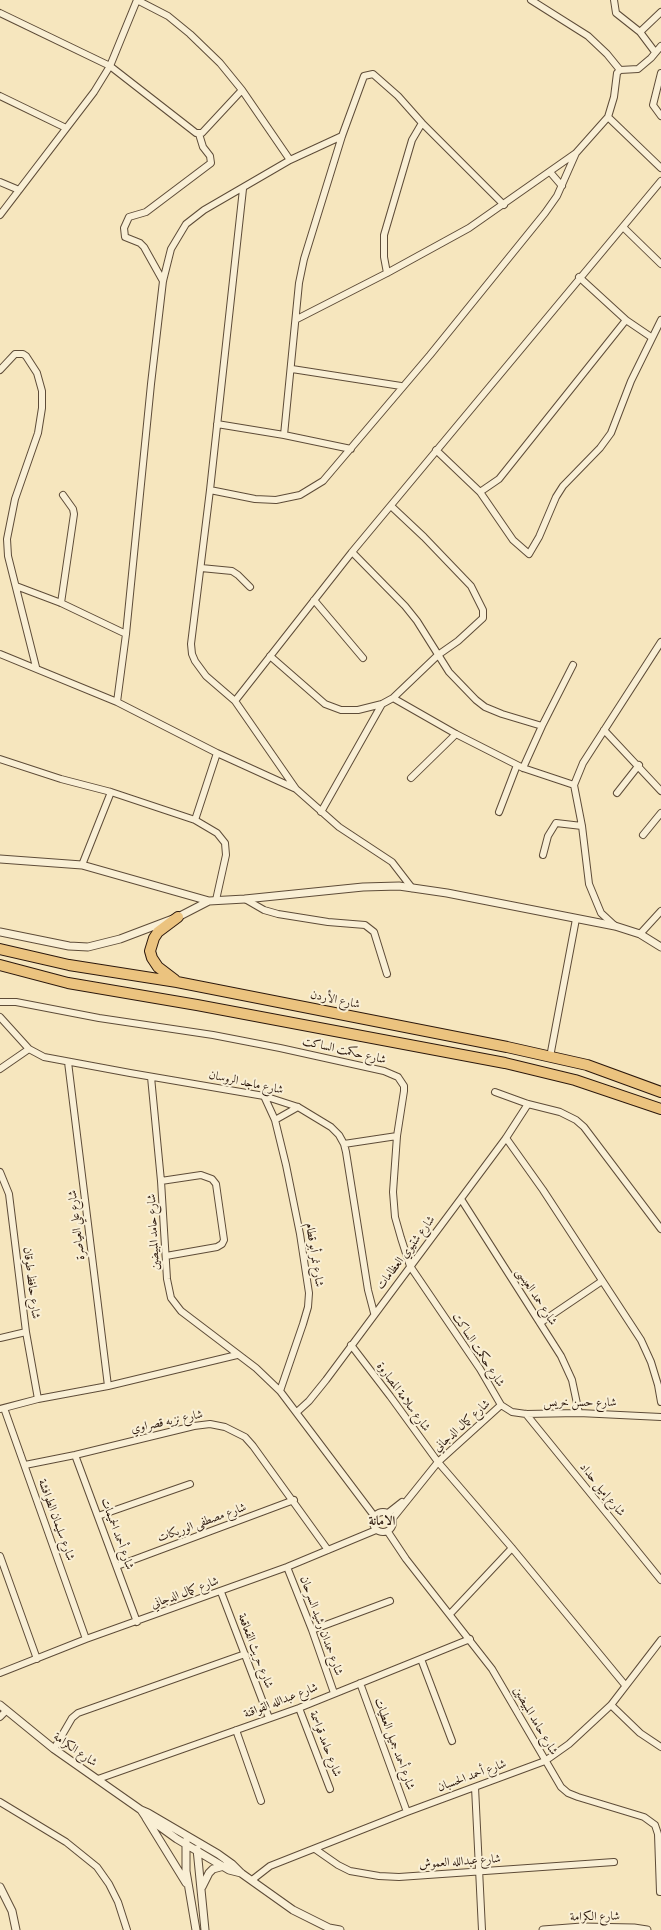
<!DOCTYPE html>
<meta charset="utf-8">
<style>
body{margin:0}
canvas{display:block;background:#f6e6be}
</style>
<canvas width="661" height="1930"></canvas>
<script>
const c = document.querySelector('canvas').getContext('2d');
c.lineJoin = 'round';
function poly(rows) {
  const path = new Path2D();
  for (const r of rows) {
    if (r.length === 3) {
      path.moveTo(r[0] + r[2], r[1]);
      path.arc(r[0], r[1], r[2], 0, 2 * Math.PI);
      continue;
    }
    path.moveTo(r[0], r[1]);
    for (let i = 2; i < r.length; i += 2) path.lineTo(r[i], r[i + 1]);
  }
  return path;
}
function trace(path, color, width, dash) {
  c.strokeStyle = color;
  c.lineWidth = width;
  c.lineCap = dash ? 'butt' : 'round';
  c.setLineDash(dash || []);
  c.stroke(path);
}
function label(font, color, halo, rows, align = 'center') {
  c.font = font + ' Alegreya,Amiri,serif';
  c.lineWidth = 4;
  c.setLineDash([]);
  c.textBaseline = 'middle';
  c.strokeStyle = halo;
  c.fillStyle = color;
  for (const [text, x, y, turn = 0] of rows) {
    c.save();
    c.translate(x, y);
    c.rotate((+turn || 0) * Math.PI / 180);
    c.textAlign = isNaN(turn) ? turn : align;
    if (halo) c.strokeText(text, 0, 0);
    c.fillText(text, 0, 0);
    c.restore();
  }
}
const minor = poly([
 [137,0,168,16,190,34,220,63,242,90,290,160],
 [531,0,588,36,607,54,620,70],
 [614,0,616,13,640,32,655,52],
 [0,13,110,66,196,133,202,133,242,90],
 [640,32,661,12],
 [661,73,653,105,661,116],
 [0,96,66,128],
 [608,117,661,168],
 [550,172,562,186],
 [0,182,19,190],
 [243,189,210,490,191,644,192,654,195,661,206,676,235,701,296,789,339,827,392,862,412,888],
 [0,215,94,92,110,66,137,0],
 [623,227,661,264],
 [387,273,384,257,384,235,412,140,422,123],
 [579,277,626,320,651,337],
 [163,281,144,247,140,243,125,237,124,228,129,217,146,212,211,163,210,156,203,147,199,134],
 [297,319,387,273,469,228,576,153,608,117,614,97,617,73,620,70,638,69,651,58,661,46],
 [292,369,401,386],
 [0,370,15,354,23,354,26,356,37,373,42,391,42,408,38,433,15,499,7,539,8,556,36,667],
 [217,424,284,435,351,449],
 [284,435,299,283,304,259,342,136,364,76,373,74,398,96,422,123,504,205],
 [436,450,480,492,513,540,529,554,539,537,556,497,563,486,600,448,611,433,631,381,661,320],
 [210,490,255,499,276,500,300,495,323,481,430,355,545,213,557,196,576,153],
 [480,492,499,479,626,320],
 [352,552,405,606,417,621,449,672,476,700,485,707,502,714,542,726],
 [201,568,232,571,238,575,250,587],
 [16,586,61,603,126,634],
 [314,600,363,658],
 [61,603,74,514,73,509,63,495],
 [0,654,117,702,217,753,294,788],
 [270,656,325,704,341,710,358,710,382,704,393,698,438,655,458,641,483,618,483,610,471,586,424,537,391,506],
 [393,698,456,734,523,768,574,785],
 [235,701,352,552,661,181],
 [117,702,126,634,151,384,163,281,171,249,186,224,204,210,290,160,342,136],
 [604,730,661,791],
 [0,759,61,779,111,792,195,820,217,833,225,843,226,855,216,900],
 [523,768,542,726,573,665],
 [411,778,456,734],
 [617,793,639,765],
 [321,812,382,704],
 [499,812,517,765],
 [195,820,217,753],
 [643,835,661,813],
 [543,855,548,836,556,823,582,826],
 [82,865,111,792],
 [245,899,264,910,278,914,328,922,365,925,374,932,387,974],
 [615,926,601,913,589,884,582,826,574,785,583,763,661,642],
 [640,934,661,911],
 [0,1002,16,1002,99,1018,213,1035,280,1048,384,1071,398,1077,404,1086,404,1091,397,1136,393,1192,395,1217,401,1238,410,1266,480,1369,501,1405,512,1412,526,1414,579,1413,661,1417],
 [0,1017,29,1049,44,1057,130,1073,264,1096,298,1107,331,1127,339,1135,344,1144,346,1152,368,1290,374,1313],
 [550,1057,576,919],
 [68,1062,108,1386],
 [0,1069,29,1049],
 [151,1077,161,1181,167,1279,171,1298,181,1311,256,1368,280,1391,375,1517],
 [495,1092,528,1104,560,1112,576,1120,584,1127,661,1229],
 [264,1096,275,1120,286,1165,300,1234,309,1293,308,1307,303,1324,280,1391],
 [275,1120,298,1107],
 [506,1138,543,1190,641,1340,651,1362,658,1385,661,1402],
 [344,1144,397,1136],
 [0,1172,9,1194,26,1332,38,1399],
 [161,1181,201,1175,212,1179,216,1184,224,1240,222,1244,217,1247,166,1256],
 [461,1199,561,1356,572,1380,579,1413],
 [540,1323,602,1281],
 [0,1338,26,1332],
 [351,1345,390,1396,438,1462,512,1548,625,1685],
 [4,1408,86,1639],
 [0,1409,38,1399,108,1386,237,1355],
 [297,1412,309,1401,326,1380,506,1138,528,1104],
 [526,1414,661,1580],
 [75,1455,137,1622],
 [25,1465,75,1455,194,1426,210,1424,225,1427,245,1437,253,1446,328,1550],
 [383,1522,10],
 [388,1513,402,1502],
 [98,1516,190,1484],
 [393,1518,438,1462,501,1405],
 [388,1532,406,1559,492,1669,561,1787,568,1793,578,1797,644,1817,655,1825,658,1834,660,1892],
 [0,1556,37,1659],
 [117,1566,294,1500],
 [287,1567,312,1630,334,1693],
 [221,1592,269,1718],
 [450,1614,512,1548],
 [312,1630,390,1601],
 [421,1659,452,1741],
 [0,1673,86,1639,287,1567,376,1530],
 [360,1683,407,1812],
 [611,1705,640,1733,661,1747],
 [299,1708,330,1789],
 [0,1717,6,1711],
 [236,1730,261,1801],
 [54,1749,72,1718,78,1713,245,1654],
 [98,1779,299,1708,470,1639],
 [475,1787,482,1930],
 [0,1802,66,1842,97,1867,109,1884,118,1902,127,1930],
 [315,1849,338,1865,350,1871,379,1876,399,1877,614,1862],
 [252,1880,270,1866,407,1812,545,1761,569,1744,611,1705,661,1640]
]);
const tertiary = poly([
 [0,859,82,865,209,901],
 [0,932,69,946,88,947,120,939,178,917,209,901,245,899,363,887,399,886,447,893,615,926,640,934,661,947],
 [0,1705,54,1749,141,1810,148,1813,218,1854,232,1864,241,1873,293,1910,329,1928,340,1930],
 [141,1810,145,1816,177,1839,229,1870,241,1873],
 [146,1818,186,1883],
 [186,1841,186,1871,196,1930],
 [197,1849,205,1930],
 [0,1887,12,1911,16,1930],
 [202,1887,209,1873,213,1869,224,1866],
 [543,1930,582,1927,634,1928,647,1930]
]);
const trunk = poly([
 [0,949,69,965,177,982,507,1047,587,1065,661,1092],
 [0,965,68,983,197,1005,505,1063,575,1080,661,1109],
 [175,980,158,967,152,958,150,951,154,938,158,932,178,917]
]);
const streetNames = [
 ["شارع الأردن",335,1000,12],
 ["شارع حكمت الساكت",344,1051,13],
 ["شارع ماجد الروسان",246,1083,12],
 ["شارع علي العياصرة",77,1225,-97],
 ["شارع حامد المبيضين",154,1232,-93],
 ["شارع شتيوي العظامات",406,1253,-53],
 ["شارع نمر أبو قطام",314,1255,81],
 ["شارع حافظ طوقان",31,1283,83],
 ["شارع حمد العيسى",536,1297,57],
 ["شارع حكمت الساكت",478,1350,57],
 ["شارع سلامة المصاروة",403,1397,54],
 ["شارع حسن خريس",580,1403],
 ["شارع نزيه قصراوي",167,1422,-12],
 ["شارع كمال الدجاني",462,1426,-42],
 ["شارع إميل حداد",602,1490,51],
 ["شارع سليمان الطوافشة",56,1520,70],
 ["شارع مصطفى الوريكات",202,1523,-20],
 ["شارع أحمد الحميمات",117,1534,70],
 ["شارع كمال الدجاني",185,1593,-20],
 ["شارع حمدان رشيد السرحان",321,1626,70],
 ["شارع حريث القعاقعة",255,1651,69],
 ["شارع عبدالله القواقنة",281,1701,-21],
 ["شارع حامد المبيضين",535,1721,60],
 ["شارع حامد قواسمة",325,1744,69],
 ["شارع أحمد جميل العطيات",394,1744,70],
 ["شارع الكرامة",75,1750,35],
 ["شارع أحمد الحسبان",472,1776,-20],
 ["شارع عبدالله العموش",460,1862,-4],
 ["شارع الكرامة",595,1917,-1]
];
const neighbourhoodNames = [
 ["الامانة",382,1522]
];
trace(minor, '#5e4c38', 8);
trace(tertiary, '#5e4c38', 9);
trace(trunk, '#2c180c', 12);
trace(minor, '#f9efd5', 6);
trace(tertiary, '#f9efd5', 7);
trace(trunk, '#ebc37f', 10);
label('12px', '#2c180c', '#f9efd5', streetNames);
label('bold 13px', '#2c180c', '#f9efd5', neighbourhoodNames);
</script>
